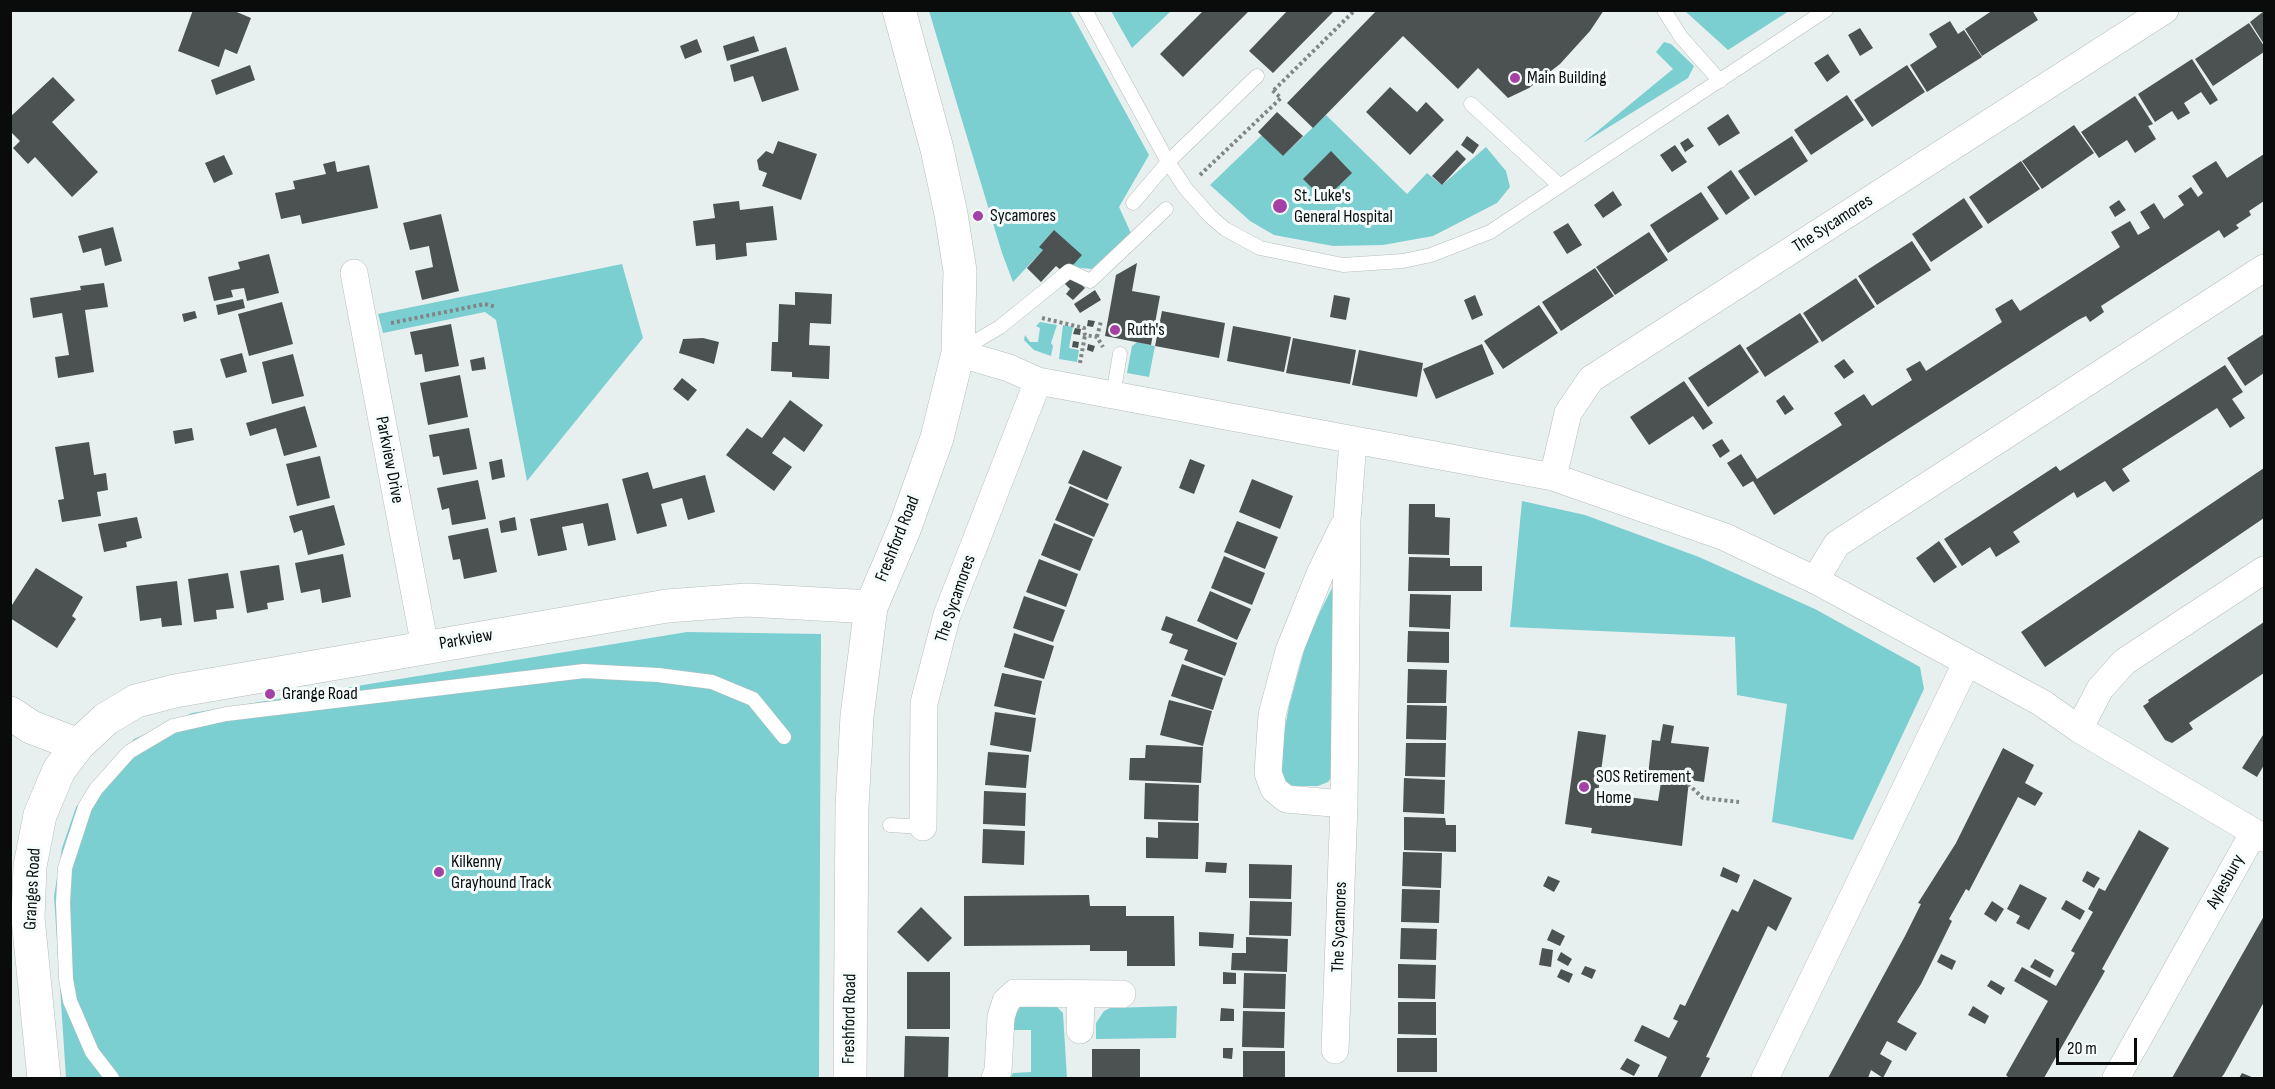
<!DOCTYPE html>
<style>
body{margin:0}
#map{position:relative;width:2275px;height:1089px;overflow:hidden;background:#e8efef;font-family:"Sofia Sans Condensed",sans-serif}
canvas{display:block}
.frame{position:absolute;inset:0;border:12px solid #0a0c0c;pointer-events:none}
.scale{position:absolute;left:2056px;top:1038px;width:81px;height:27px;box-sizing:border-box;border:3px solid #0a0c0c;border-top:0;padding-left:8px;font-size:18px;line-height:21px;white-space:nowrap;color:#0a0c0c;-webkit-text-stroke:4px #f5fcfc;paint-order:stroke}
</style>
<div id="map">
<canvas width="2275" height="1089"></canvas>
<div class="frame"></div>
<div class="scale">20 m</div>
</div>
<script>
const c = document.querySelector('canvas').getContext('2d');
c.lineJoin = 'round';
function paint(path, color) {
  c.fillStyle = color;
  c.fill(path, 'evenodd');
}
function poly(rows) {
  const path = new Path2D();
  for (const r of rows) {
    path.moveTo(r[0], r[1]);
    for (let i = 2; i < r.length; i += 2) path.lineTo(r[i], r[i + 1]);
  }
  return path;
}
function trace(path, color, width, dash) {
  c.strokeStyle = color;
  c.lineWidth = width;
  c.lineCap = dash ? 'butt' : 'round';
  c.setLineDash(dash || []);
  c.stroke(path);
}
function label(font, color, halo, rows, align = 'center') {
  c.font = font + ' "Sofia Sans Condensed",sans-serif';
  c.lineWidth = 6;
  c.setLineDash([]);
  c.textBaseline = 'middle';
  c.strokeStyle = halo;
  c.fillStyle = color;
  for (const [text, x, y, turn = 0] of rows) {
    c.save();
    c.translate(x, y);
    c.rotate((+turn || 0) * Math.PI / 180);
    c.textAlign = isNaN(turn) ? turn : align;
    if (halo) c.strokeText(text, 0, 0);
    c.fillText(text, 0, 0);
    c.restore();
  }
}
const green = poly([
 [929,11,1070,11,1149,155,1119,207,1131,233,1092,269,1071,267,1054,231,1040,246,1043,250,1013,282,1002,253],
 [1111,11,1171,11,1132,48],
 [1685,11,1789,11,1728,50],
 [1664,42,1671,44,1694,66,1688,78,1583,143,1673,69,1656,52],
 [1326,115,1407,194,1427,173,1442,185,1486,147,1506,171,1510,187,1497,203,1433,236,1383,245,1333,246,1274,235,1250,221,1210,185,1262,135,1283,156],
 [622,264,643,338,527,481,496,320,485,312,383,333,378,314],
 [1040,322,1057,325,1051,343,1053,346,1051,356,1034,350,1024,340,1025,335,1030,342,1038,342,1040,328,1036,326],
 [1063,325,1073,327,1069,348,1079,350,1077,362,1059,359],
 [1137,342,1155,346,1149,377,1127,373,1132,346],
 [1522,501,1585,515,1699,557,1815,609,1920,667,1924,689,1853,840,1772,822,1787,704,1737,695,1735,637,1510,627],
 [1336,580,1334,774,1328,782,1318,786,1293,786,1283,781,1277,770,1289,706,1308,636],
 [687,632,821,634,819,1078,66,1078,54,896,62,848,76,807,134,739,192,713],
 [1029,1002,1057,1007,1063,1013,1067,1078,1010,1078,1013,1073,1031,1072,1031,1030,1012,1030,1012,1021,1020,1007],
 [1177,1006,1176,1038,1096,1039,1096,1023,1104,1011,1110,1008]
]);
const building = poly([
 [193,10,232,10,251,18,237,54,225,49,219,67,178,51],
 [1204,10,1250,10,1183,77,1160,54],
 [1288,10,1335,10,1273,73,1249,51],
 [1377,10,1604,10,1590,31,1560,64,1529,88,1508,98,1478,68,1458,89,1403,36,1313,128,1287,103],
 [2032,10,2038,20,1982,56,1965,29,1993,10],
 [2264,11,2264,44,2250,22],
 [1950,21,1958,34,1964,30,1982,57,1927,92,1910,65,1937,47,1929,34],
 [2249,23,2264,46,2264,52,2213,86,2195,59],
 [1860,28,1873,48,1860,56,1848,35],
 [754,36,759,51,727,61,723,46],
 [697,39,702,52,685,59,680,46],
 [786,47,799,90,762,102,753,76,734,82,730,65],
 [1828,54,1840,72,1827,82,1814,63],
 [2192,59,2218,100,2210,105,2201,92,2184,103,2190,113,2178,120,2172,111,2155,122,2138,94],
 [250,65,255,80,216,95,211,80],
 [1907,65,1925,92,1872,127,1854,100],
 [53,77,75,100,52,122,98,172,72,197,35,157,28,164,13,148,20,141,10,131,10,117],
 [1390,87,1417,112,1426,102,1444,120,1410,155,1366,112],
 [1847,95,1864,120,1811,155,1794,130],
 [2135,96,2153,124,2148,126,2156,139,2135,153,2127,140,2099,158,2081,132],
 [1277,112,1303,136,1283,156,1258,132],
 [1728,114,1740,133,1719,146,1707,128],
 [2074,125,2094,153,2042,189,2022,161],
 [1467,136,1479,145,1473,154,1461,145],
 [1792,136,1808,161,1755,196,1738,171],
 [1688,138,1694,146,1685,152,1680,143],
 [778,141,817,154,801,200,762,186,767,173,759,170,757,160,766,151,773,154],
 [1675,145,1687,162,1672,172,1660,155],
 [1457,150,1466,159,1442,185,1432,176],
 [1331,151,1352,173,1324,200,1303,179],
 [2264,154,2264,201,2249,211,2251,215,2236,225,2239,228,2224,238,2219,230,2101,306,2104,312,2090,322,2086,316,2078,320,1774,515,1753,481,1743,487,1727,463,1741,454,1757,479,1842,425,1834,413,1864,394,1872,406,1912,380,1906,369,1920,361,1926,371,2002,322,1995,309,2012,299,2020,311,2120,247,2111,232,2130,221,2138,235,2150,228,2140,212,2154,203,2164,219,2184,205,2178,196,2191,187,2198,197,2203,193,2192,176,2216,161,2227,178],
 [224,155,233,174,214,183,205,163],
 [335,161,337,172,369,165,378,208,302,224,300,215,281,219,275,193,295,189,293,181,326,174,323,164],
 [2021,161,2040,189,1988,224,1969,197],
 [1731,170,1750,198,1726,215,1707,187],
 [1613,191,1622,205,1603,218,1594,205],
 [1701,192,1719,219,1668,253,1650,225],
 [1964,198,1983,227,1931,262,1912,234],
 [2119,200,2126,210,2115,217,2109,207],
 [739,201,740,210,773,206,777,240,746,243,747,256,716,260,715,244,696,246,693,221,715,218,713,204],
 [441,214,459,291,422,300,415,271,433,267,429,246,410,250,403,223],
 [1568,223,1582,245,1567,254,1553,232],
 [113,227,122,261,105,266,101,248,83,253,78,236],
 [1054,230,1082,255,1065,274,1056,266,1041,282,1027,268,1043,250,1039,247],
 [1649,232,1668,260,1615,295,1596,267],
 [1912,241,1931,270,1877,305,1858,276],
 [269,254,279,293,247,301,244,288,231,290,233,297,214,301,208,277,240,269,238,262],
 [1137,263,1132,291,1160,296,1151,345,1105,336,1116,275],
 [1595,268,1614,296,1561,331,1542,302],
 [1069,273,1085,288,1073,300,1066,294,1070,289,1062,281],
 [1856,278,1875,307,1822,342,1803,313],
 [104,283,108,307,85,310,94,372,58,378,55,357,69,355,62,313,33,318,30,298,81,290,80,286],
 [1095,290,1101,300,1080,313,1074,304],
 [795,292,832,294,831,324,810,323,809,345,830,346,829,379,792,377,792,372,771,371,772,342,778,342,779,304,795,305],
 [1334,295,1350,298,1346,320,1330,317],
 [1475,295,1483,315,1472,320,1464,300],
 [243,299,245,308,218,315,216,305],
 [282,302,293,344,249,356,238,314],
 [1539,305,1558,333,1503,369,1484,341],
 [195,311,197,318,184,322,182,314],
 [1162,311,1225,323,1219,358,1155,346],
 [1800,313,1819,342,1765,377,1746,348],
 [1088,320,1095,321,1093,327,1087,326],
 [451,324,459,366,425,372,422,354,415,355,410,332],
 [1233,326,1291,337,1284,372,1227,361],
 [1075,328,1081,329,1080,335,1073,334],
 [2264,334,2264,373,2245,386,2227,358],
 [703,338,719,342,714,364,679,353,683,339],
 [1293,338,1356,350,1350,384,1286,373],
 [1073,341,1079,342,1078,348,1072,347],
 [1088,344,1095,346,1093,352,1087,350],
 [1482,344,1494,374,1436,399,1423,369],
 [1740,344,1759,372,1708,407,1688,378],
 [1359,350,1423,363,1417,397,1352,385],
 [242,353,247,372,226,378,220,359],
 [293,354,304,396,272,404,262,362],
 [484,357,486,369,472,371,470,360],
 [1844,359,1854,372,1844,379,1834,366],
 [2225,365,2243,392,2232,399,2245,418,2230,428,2217,408,2122,469,2130,481,2113,492,2105,481,2077,498,2074,492,2013,532,2020,542,1996,557,1990,547,1962,566,1944,539,2056,466,2060,471],
 [460,375,468,417,428,425,420,383],
 [682,378,697,390,688,401,673,389],
 [1684,381,1713,423,1703,430,1693,416,1649,445,1630,417],
 [1784,395,1794,409,1785,415,1776,401],
 [790,400,823,425,804,452,784,437,772,453,792,467,774,491,726,455,747,428,762,438],
 [305,406,317,447,284,456,276,428,250,436,246,423],
 [192,428,194,440,175,444,173,431],
 [469,428,477,469,443,475,439,456,433,457,429,435],
 [1722,439,1730,451,1720,458,1712,445],
 [89,442,94,475,106,473,108,490,97,492,101,516,62,522,58,500,64,499,55,447],
 [1083,450,1122,467,1107,500,1068,483],
 [320,456,330,498,297,506,286,464],
 [502,459,505,477,492,480,489,462],
 [1190,459,1205,465,1194,494,1179,488],
 [2264,468,2264,518,2045,667,2021,632],
 [648,472,653,489,705,475,715,512,688,520,682,498,672,501,661,504,667,526,637,534,622,479],
 [1252,479,1293,496,1280,529,1239,512],
 [478,480,486,519,452,525,449,508,442,510,437,488],
 [1070,486,1109,504,1094,537,1055,520],
 [608,503,616,540,588,546,583,523,562,527,567,550,538,556,530,519],
 [1409,504,1435,504,1435,517,1450,518,1449,555,1408,554],
 [334,505,345,545,308,555,302,530,294,533,289,516],
 [137,517,142,538,126,542,127,547,104,552,98,524],
 [515,517,517,530,501,533,499,521],
 [1237,521,1278,537,1265,569,1224,552],
 [1054,523,1093,539,1080,571,1041,555],
 [488,528,497,572,464,579,460,559,453,560,448,536],
 [1939,541,1957,567,1934,583,1916,558],
 [343,554,351,597,322,603,320,589,301,593,295,563],
 [1224,556,1265,573,1252,605,1211,588],
 [1409,557,1450,558,1450,566,1482,566,1482,591,1408,591],
 [1039,559,1078,574,1066,607,1026,592],
 [279,565,284,600,267,603,268,609,247,613,240,571],
 [36,568,83,597,72,616,76,619,57,648,10,618,10,608],
 [228,573,234,608,216,610,217,619,194,622,188,579],
 [177,581,182,625,162,627,161,618,140,621,136,586],
 [1210,591,1251,609,1237,640,1197,621],
 [1410,594,1451,595,1450,629,1409,627],
 [1024,596,1065,610,1053,642,1013,628],
 [1166,616,1237,643,1225,676,1184,660,1188,650,1169,643,1173,634,1161,630],
 [2264,622,2264,673,2189,723,2193,729,2172,743,2165,740,2143,706,2149,702,2148,700],
 [1408,631,1449,632,1449,663,1407,662],
 [1014,633,1054,646,1044,679,1004,667],
 [1182,664,1223,678,1213,710,1171,696],
 [1408,669,1447,670,1446,703,1407,703],
 [1002,673,1042,681,1035,715,994,706],
 [1169,700,1212,711,1203,746,1160,735],
 [1407,705,1447,706,1446,740,1406,739],
 [995,712,1036,718,1031,752,990,745],
 [1663,724,1674,726,1671,743,1709,747,1704,782,1689,780,1682,846,1591,833,1592,828,1565,824,1578,731,1606,735,1598,793,1658,801,1662,776,1648,775,1652,740,1660,741],
 [2263,735,2264,765,2257,777,2242,768],
 [1406,743,1446,743,1445,777,1405,776],
 [1146,745,1203,747,1201,783,1129,780,1130,758,1145,758],
 [2003,748,2034,765,2025,783,2043,793,2035,806,2018,797,1969,891,1966,889,1949,919,1952,921,1921,984,1897,1022,1917,1033,1906,1051,1887,1041,1880,1054,1892,1061,1883,1078,1871,1070,1868,1078,1828,1078,1905,936,1921,904,1918,903,1956,843],
 [988,752,1029,755,1026,788,985,785],
 [1404,778,1445,780,1444,814,1403,812],
 [1145,783,1199,785,1198,821,1144,819],
 [984,791,1026,793,1025,826,983,824],
 [1404,817,1445,818,1446,825,1456,825,1456,852,1404,850],
 [1158,822,1199,823,1198,859,1146,858,1146,837,1158,838],
 [983,829,1025,831,1024,865,982,863],
 [2139,830,2169,848,2102,969,2105,971,2044,1078,2009,1078,2006,1075,2048,1001,2014,981,2022,967,2056,986,2075,953,2071,951,2093,912,2088,909,2099,888,2105,891],
 [1403,852,1442,853,1441,888,1402,886],
 [1206,862,1227,863,1226,873,1205,872],
 [1249,864,1292,865,1291,899,1249,898],
 [1723,867,1740,875,1737,883,1720,876],
 [2087,871,2100,878,2094,888,2082,881],
 [1548,876,1560,881,1554,892,1543,886],
 [1754,879,1792,898,1776,931,1768,926,1706,1057,1710,1058,1700,1078,1657,1078,1667,1057,1634,1041,1642,1025,1669,1038,1678,1021,1673,1019,1680,1004,1685,1006,1732,909,1738,912],
 [2020,884,2047,898,2029,930,2016,923,2020,916,2007,909],
 [1402,889,1440,890,1439,923,1401,922],
 [1089,895,1090,906,1126,906,1126,916,1174,916,1175,966,1127,966,1127,951,1090,951,1090,945,964,946,964,896],
 [2066,900,2085,911,2080,920,2061,909],
 [1250,901,1292,902,1291,936,1249,935],
 [1992,901,2004,909,1996,922,1984,914],
 [921,907,952,938,928,962,897,932],
 [2264,916,2264,1002,2224,1074,2221,1078,2172,1078],
 [1401,928,1437,929,1436,960,1400,959],
 [1552,929,1565,936,1560,946,1547,940],
 [1199,932,1234,934,1233,948,1199,946],
 [1246,937,1288,939,1287,972,1231,970,1232,953,1246,953],
 [1542,948,1553,950,1551,967,1539,965],
 [1561,952,1572,959,1568,966,1557,960],
 [1941,954,1956,961,1952,970,1937,962],
 [2035,959,2054,970,2050,978,2030,967],
 [1398,964,1436,965,1435,999,1398,998],
 [1585,966,1596,970,1592,979,1581,974],
 [1561,969,1573,974,1569,983,1557,977],
 [907,972,950,972,950,1029,907,1029],
 [1223,972,1236,973,1236,984,1223,984],
 [1244,973,1286,974,1285,1009,1243,1008],
 [1991,980,2005,988,2001,995,1987,986],
 [1398,1002,1436,1002,1436,1035,1398,1034],
 [1973,1006,1989,1016,1985,1024,1968,1015],
 [1221,1008,1234,1009,1234,1021,1220,1021],
 [1243,1011,1285,1012,1284,1048,1242,1047],
 [905,1036,949,1037,948,1078,904,1078],
 [1397,1038,1437,1038,1437,1072,1397,1072],
 [1223,1048,1233,1048,1232,1059,1223,1058],
 [1092,1049,1140,1049,1140,1078,1092,1078],
 [1243,1051,1285,1051,1285,1078,1243,1078],
 [1627,1058,1640,1065,1634,1076,1620,1069],
 [2242,1073,2254,1078,2239,1078]
]);
const path = poly([
 [1274,90,1355,10],
 [1200,175,1281,98,1271,89],
 [1042,318,1084,328,1085,335,1097,337,1103,347],
 [391,323,485,304,496,307],
 [1097,337,1101,321],
 [1080,363,1085,335],
 [1688,784,1703,798,1739,802]
]);
const service = poly([
 [1085,10,1168,162,1186,189,1210,216,1225,229,1260,248,1343,265,1403,261,1431,255,1490,232,1826,10],
 [1664,10,1681,37,1720,81],
 [1471,104,1559,185],
 [1133,203,1168,162,1257,76],
 [959,351,1000,327,1069,271,1090,281,1166,209],
 [1113,395,1120,354],
 [890,825,923,827],
 [112,1078,92,1052,70,1001,66,979,63,903,65,868,85,807,96,789,129,752,173,726,226,714,584,671,658,675,712,682,753,699,784,737]
]);
const minor = poly([
 [354,273,425,647],
 [958,353,1009,368,1038,381,1553,477,1725,537,1815,580,2042,703,2079,729,2264,838],
 [1553,477,1568,413,1591,379,2165,10],
 [1343,527,1320,574,1289,651,1272,715,1268,773,1274,789,1286,799,1344,804],
 [1815,580,1837,544,2264,268],
 [2079,729,2100,689,2124,662,2264,570],
 [923,827,924,703,947,615,1038,381],
 [1080,1030,1081,994],
 [1335,1050,1344,804,1347,520,1353,441],
 [995,1078,998,1071,1001,1017,1006,1001,1015,993,1122,994],
 [1765,1078,1966,664],
 [2116,1078,2254,832]
]);
const tertiary = poly([
 [10,713,31,727,78,745],
 [44,1078,28,918,30,866,40,815,59,770,78,745,106,719,136,701,175,691,667,606,747,600,871,607]
]);
const secondary = poly([
 [850,1078,852,807,857,716,871,607,905,527,937,438,958,353,960,271,951,214,937,149,899,10]
]);
const markers = [
 [1515,78,6,"#a541a6"],
 [1280,206,8,"#a541a6"],
 [978,216,6,"#a541a6"],
 [1115,330,6,"#a541a6"],
 [270,694,6,"#a541a6"],
 [1584,787,6,"#a541a6"],
 [439,872,6,"#a541a6"]
];
const poiNames = [
 ["Main Building",1527,78],
 ["St. Luke's",1294,196],
 ["General Hospital",1294,217],
 ["Sycamores",990,216],
 ["Ruth's",1127,330],
 ["Grange Road",282,694],
 ["SOS Retirement",1596,777],
 ["Home",1596,798],
 ["Kilkenny",451,862],
 ["Grayhound Track",451,883]
];
const streetNames = [
 ["The Sycamores",1833,224,-33],
 ["Parkview Drive",389,460,79],
 ["Freshford Road",898,539,-68],
 ["The Sycamores",956,599,-71],
 ["Parkview",466,640,-10],
 ["Aylesbury",2226,882,-61],
 ["Granges Road",33,889,-87],
 ["The Sycamores",1340,927,-88],
 ["Freshford Road",850,1019,-89]
];
paint(green, '#7ccfd1');
paint(building, '#4c5252');
trace(service, '#b6bdbd', 15);
trace(minor, '#b6bdbd', 28);
trace(tertiary, '#b6bdbd', 34);
trace(secondary, '#b6bdbd', 34);
trace(path, '#808585', 4, [3, 3]);
trace(service, '#fff', 14);
trace(minor, '#fff', 27);
trace(tertiary, '#fff', 33);
trace(secondary, '#fff', 33);
for (const [x, y, r, color] of markers) {
  const dot = new Path2D();
  dot.arc(x, y, r, 0, 2 * Math.PI);
  c.fillStyle = color;
  c.fill(dot);
  trace(dot, '#f5fcfc', 2);
}
label('18px', '#0a0c0c', '#f5fcfc', poiNames, 'left');
label('18px', '#0a0c0c', '#f5fcfc', streetNames);
</script>
